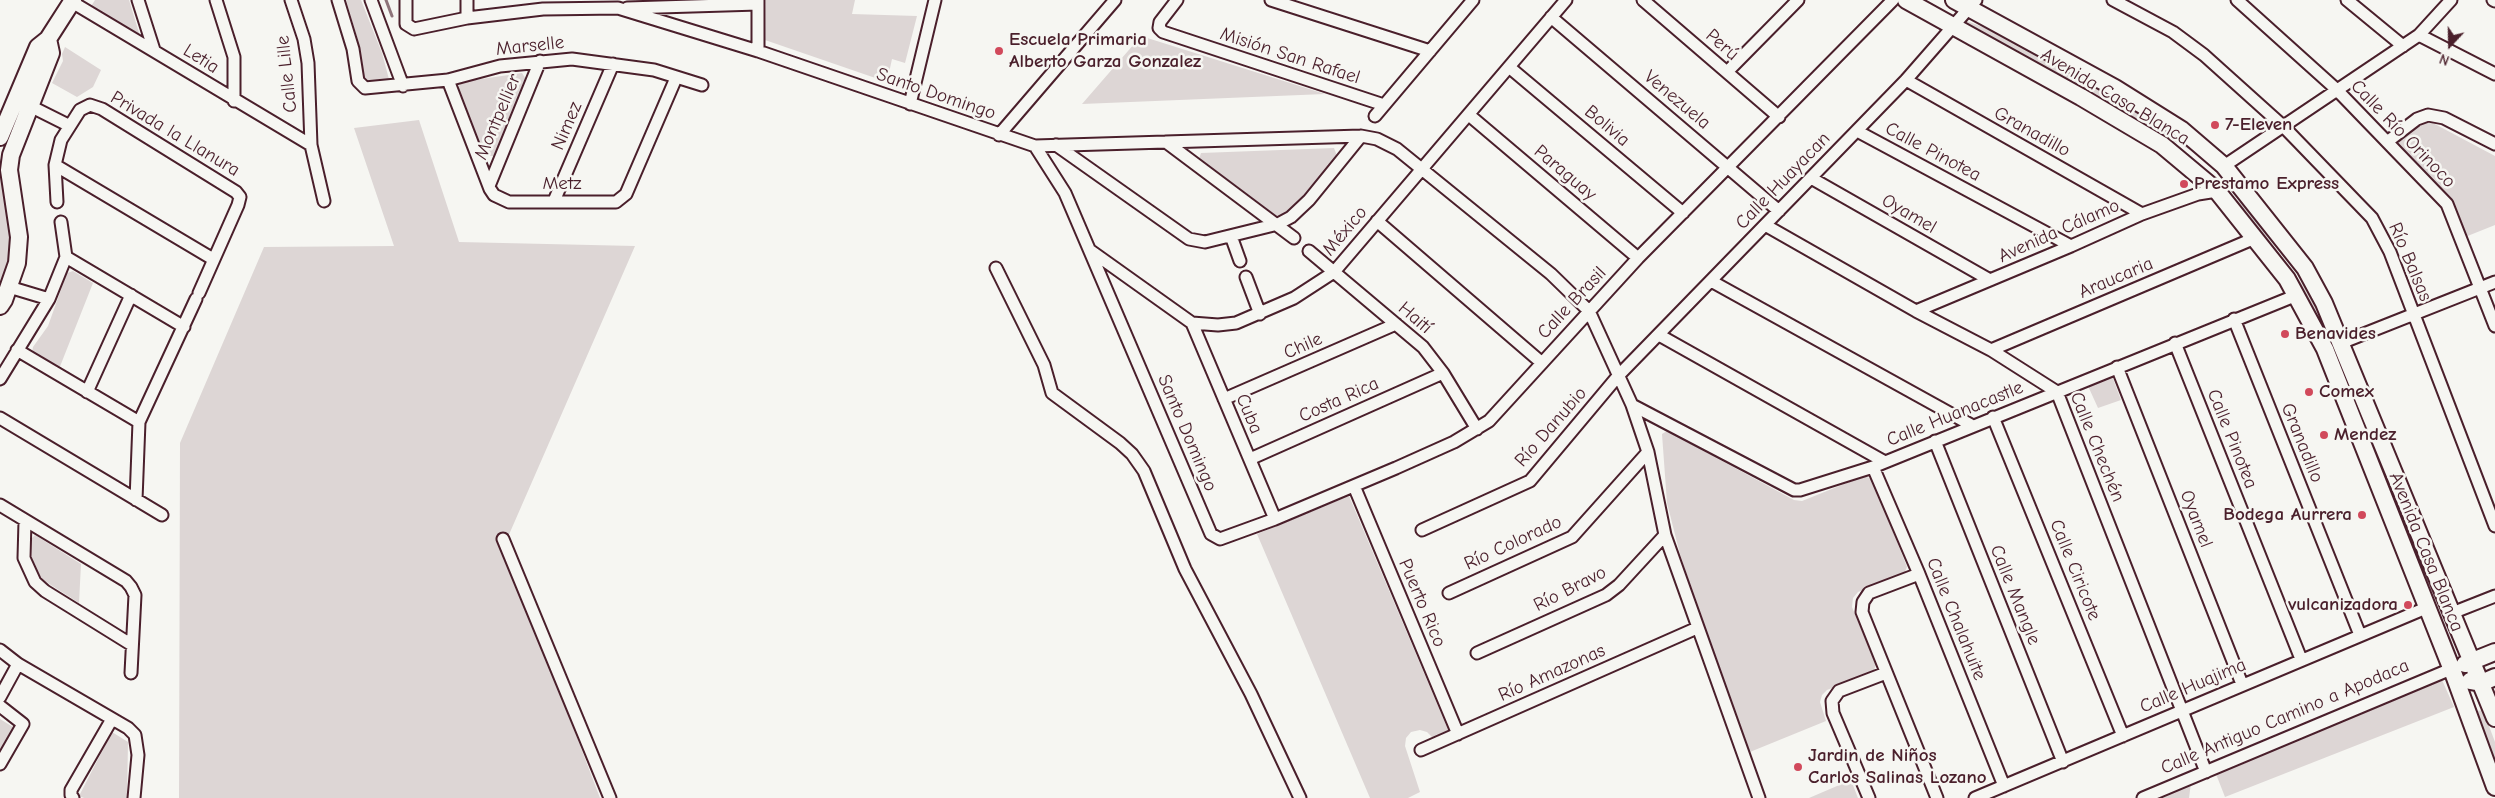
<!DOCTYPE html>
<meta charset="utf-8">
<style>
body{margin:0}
#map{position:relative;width:2495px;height:798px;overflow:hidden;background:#f6f6f2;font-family:"Comic Neue",sans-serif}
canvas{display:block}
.north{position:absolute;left:2425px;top:20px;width:50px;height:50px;-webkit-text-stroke:4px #f6f6f2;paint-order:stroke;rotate:201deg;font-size:14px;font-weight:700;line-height:20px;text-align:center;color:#4a1f2b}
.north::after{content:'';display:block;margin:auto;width:18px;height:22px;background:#4a1f2b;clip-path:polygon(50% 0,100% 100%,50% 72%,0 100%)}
</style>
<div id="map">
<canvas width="2495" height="798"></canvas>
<div class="north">N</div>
</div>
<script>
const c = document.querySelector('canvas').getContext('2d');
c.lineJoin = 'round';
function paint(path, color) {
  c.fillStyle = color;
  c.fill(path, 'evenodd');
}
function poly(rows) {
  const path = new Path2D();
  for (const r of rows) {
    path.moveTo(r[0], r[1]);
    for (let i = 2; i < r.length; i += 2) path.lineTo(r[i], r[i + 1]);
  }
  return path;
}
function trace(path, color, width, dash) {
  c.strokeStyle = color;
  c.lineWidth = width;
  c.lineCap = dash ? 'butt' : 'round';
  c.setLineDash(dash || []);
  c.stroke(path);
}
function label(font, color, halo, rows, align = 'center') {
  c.font = font + ' "Comic Neue",sans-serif';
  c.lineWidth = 5;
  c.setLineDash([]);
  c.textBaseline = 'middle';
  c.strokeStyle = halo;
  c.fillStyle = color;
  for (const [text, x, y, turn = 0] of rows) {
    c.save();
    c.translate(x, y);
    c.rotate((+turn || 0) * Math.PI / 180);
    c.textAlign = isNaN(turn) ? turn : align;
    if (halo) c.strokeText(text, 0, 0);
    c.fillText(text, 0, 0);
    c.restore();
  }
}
const green = poly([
 [95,0,129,0,140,36,90,8],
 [346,0,361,0,382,53,390,83,362,82,357,37],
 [766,0,855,0,852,14,917,16,905,63,892,59,887,82,765,40],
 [1967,21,2014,39,2162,123,2201,156,1965,27],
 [1141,36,1325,94,1082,104],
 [65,47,101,70,93,87,77,97,52,83,63,61,62,54],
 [522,73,527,81,495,156,481,156,456,92,461,82],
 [419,120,459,242,635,246,504,546,600,798,179,798,180,443,264,247,394,246,354,128],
 [2425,122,2431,122,2495,156,2495,225,2465,237,2398,147,2399,141],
 [1334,148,1337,156,1285,217,1276,218,1198,162,1201,153],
 [0,159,2,159,12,225,11,257,0,291],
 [2236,200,2242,203,2302,284,2334,339,2458,657,2452,659,2325,337,2235,204],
 [73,271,93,283,59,369,32,353,33,347,48,326,67,273],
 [2112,376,2121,400,2098,408,2088,386],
 [1667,431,1794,500,1802,501,1864,476,1872,479,1907,567,1904,574,1858,592,1853,598,1852,607,1876,665,1873,672,1827,690,1822,695,1820,702,1826,721,1745,754,1680,554,1667,503,1662,434],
 [1349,496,1449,732,1434,739,1427,732,1420,730,1411,732,1406,738,1405,746,1420,792,1408,798,1370,798,1257,534],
 [35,535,81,564,79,603,40,578,32,558,31,539],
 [2442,680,2454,707,2225,797,2216,774],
 [2483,710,2495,742,2495,775,2470,712],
 [0,719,13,727,0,750],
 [112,732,128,742,127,798,84,798,79,796],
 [1851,780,1858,798,1809,798],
 [2191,783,2189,798,2156,798]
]);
const stream = poly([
 [386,0,392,16]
]);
const street = poly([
 [138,0,154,50],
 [216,0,234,57,234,101],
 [291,0,304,39,308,63,311,145,324,201],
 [338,0,353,49,358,81,365,88,448,80,500,66,572,59,654,70,702,85],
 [371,0,403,86],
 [406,0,406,24,414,29,467,18,543,9,618,8,758,51,1035,146,1065,193,1211,534,1220,539,1275,519,1396,468,1454,442,1489,421,1638,258,1893,0],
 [1177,0,1160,22,1159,28,1163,32,1384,105],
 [1271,0,1430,51],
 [1643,0,1779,117],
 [2113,0,2173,32,2204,55,2283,126,2372,218,2390,252,2495,526],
 [2237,0,2336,89,2447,204,2495,326],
 [2347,0,2403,46],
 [2493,0,2495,1],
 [72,2,311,145],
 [627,8,758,4],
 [1551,17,1779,211],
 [467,18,467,0],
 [2419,35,2495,74],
 [758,51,758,0],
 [1509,67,1683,213],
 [1727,72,1798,0],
 [448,80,490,189,494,195,509,202,616,202,626,194,676,78],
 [1906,80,2142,214],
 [24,103,68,125],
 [910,104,935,0],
 [1469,115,1638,258],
 [1375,116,1473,0],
 [1857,131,2071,246],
 [999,135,1115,0],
 [1166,142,1294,238],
 [2387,142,2417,119,2428,115,2444,118,2495,144],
 [1056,145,1189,239,1205,242,1278,224,1291,217,1309,200,1361,136],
 [1035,146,1361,136,1377,139,1397,149,1551,274,1589,311,1632,405,1648,452,1665,535,1759,798],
 [55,165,213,259],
 [2224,166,2419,35,2451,0],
 [1811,178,1990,280],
 [489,186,540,61],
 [554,201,613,64],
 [57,202,55,165,61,140,80,110,90,105,102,109,236,192,240,197,238,205,199,293],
 [1377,221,1542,363],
 [1765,225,1916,311,1991,350,2057,392,2206,772],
 [1231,236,1240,261],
 [1091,251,1192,323,1218,325,1236,323,1294,298,1334,272,1566,0],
 [1309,251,1423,347,1443,373,1477,429],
 [66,257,184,327],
 [996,268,1044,365,1052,393,1120,443,1132,454,1144,471,1185,569,1251,694,1300,798],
 [1246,277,1260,314],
 [1711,281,1973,426],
 [9,287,49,299],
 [1916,311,2071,246,2142,214,2198,194,2217,191],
 [2234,319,2360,635],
 [1192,323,1275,519],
 [1659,335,1885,462],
 [2175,343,2301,659],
 [2341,343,2495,282],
 [17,350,139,422],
 [1991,350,2255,238],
 [2117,367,2242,684],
 [0,379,49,299,66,257,61,222],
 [87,392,131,295],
 [1224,399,1396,324],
 [1632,405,1794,490,1800,490,1873,467,2297,295],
 [1993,417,2123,736],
 [0,418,162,515],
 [1935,441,2063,762],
 [1250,459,1443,373],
 [1873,467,1919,574,2004,786],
 [1354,486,1458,734],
 [136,500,139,422,196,299],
 [0,505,126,581,131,587,135,595,131,673],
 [25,521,24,558,35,582,45,591,132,645],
 [1422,530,1530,481,1618,376,1906,80,1976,0],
 [503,539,610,798],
 [1919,574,1869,593,1863,602,1862,612,1937,798],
 [1449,593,1572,537,1648,452],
 [2452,613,2495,596],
 [0,650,18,664,128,728,135,735,138,755,134,798],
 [1477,653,1606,595,1619,585,1665,535],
 [0,697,18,664],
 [0,706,23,724,0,764],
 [1421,750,1697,628],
 [73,798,71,795,71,790,112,719],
 [1869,798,1833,713,1832,701,1839,691,1886,673],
 [1975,798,2426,608],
 [2143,798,2451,669]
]);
const secondary = poly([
 [1906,0,2081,97,2162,145,2217,191,2287,279,2325,349,2454,675,2495,787],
 [1954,0,2115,88,2182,130,2224,166,2305,268,2324,303,2495,718],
 [0,137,38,47,48,39,73,0],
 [0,306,4,300,17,263,19,237,9,170,11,155,51,53,48,39],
 [2465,664,2495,652],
 [2470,681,2481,683,2495,677]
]);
const markers = [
 [999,51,5,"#d1495b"],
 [2215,125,5,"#d1495b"],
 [2184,184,5,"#d1495b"],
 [2285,334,5,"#d1495b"],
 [2309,392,5,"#d1495b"],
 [2324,435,5,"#d1495b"],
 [2362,515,5,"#d1495b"],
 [2408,605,5,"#d1495b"],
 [1798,767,5,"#d1495b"]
];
const poiNames = [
 ["Escuela Primaria",1009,40],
 ["Alberto Garza Gonzalez",1009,62],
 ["7-Eleven",2225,125],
 ["Prestamo Express",2194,184],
 ["Benavides",2295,334],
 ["Comex",2319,392],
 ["Mendez",2334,435],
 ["Bodega Aurrera",2352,515,"right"],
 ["vulcanizadora",2398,605,"right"],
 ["Jardin de Niños",1808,756],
 ["Carlos Salinas Lozano",1808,778]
];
const streetNames = [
 ["Perú",1722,45,41],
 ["Marselle",530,46,-6],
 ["Misión San Rafael",1290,56,18],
 ["Letia",201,59,32],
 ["Calle Lille",287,74,-96],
 ["Santo Domingo",936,94,19],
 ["Avenida Casa Blanca",2115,97,31],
 ["Venezuela",1677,100,40],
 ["Montpellier",498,117,-67],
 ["Nimez",567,126,-67],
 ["Bolivia",1607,126,40],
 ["Granadillo",2032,132,29],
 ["Privada la Llanura",175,134,31],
 ["Calle Río Orinoco",2403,134,46],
 ["Calle Pinotea",1933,152,28],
 ["Paraguay",1565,173,40],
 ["Calle Huayacan",1783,181,-46],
 ["Metz",562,184],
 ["Oyamel",1909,214,30],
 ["México",1345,231,-50],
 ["Avenida Cálamo",2059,231,-24],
 ["Río Balsas",2410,262,67],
 ["Araucaria",2116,278,-23],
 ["Calle Brasil",1572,303,-47],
 ["Haití",1415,318,41],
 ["Chile",1303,346,-24],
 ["Costa Rica",1339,400,-24],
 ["Cuba",1249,414,67],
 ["Calle Huanacastle",1955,414,-22],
 ["Río Danubio",1551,427,-49],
 ["Santo Domingo",1187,433,67],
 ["Calle Pinotea",2232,439,68],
 ["Granadillo",2302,443,68],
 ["Calle Chechén",2097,447,68],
 ["Oyamel",2196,519,69],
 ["Río Colorado",1513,543,-25],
 ["Avenida Casa Blanca",2426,552,68],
 ["Calle Ciricote",2075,570,68],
 ["Río Bravo",1570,589,-27],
 ["Calle Mangle",2015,595,68],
 ["Puerto Rico",1422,603,67],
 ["Calle Chalahuite",1956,619,68],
 ["Río Amazonas",1552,673,-24],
 ["Calle Huajima",2193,686,-23],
 ["Calle Antiguo Camino a Apodaca",2285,717,-23]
];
paint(green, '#ddd6d5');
trace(stream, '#8e747a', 3);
trace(street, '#4a1f2b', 15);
trace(secondary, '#4a1f2b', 20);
trace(street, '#f6f6f2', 11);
trace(secondary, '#f6f6f2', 16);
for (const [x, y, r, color] of markers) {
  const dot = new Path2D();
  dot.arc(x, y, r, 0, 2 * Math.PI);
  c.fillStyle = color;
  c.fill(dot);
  trace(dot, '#f6f6f2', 2);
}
label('bold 19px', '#4a1f2b', '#f6f6f2', poiNames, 'left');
label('19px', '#4a1f2b', '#f6f6f2', streetNames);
</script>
